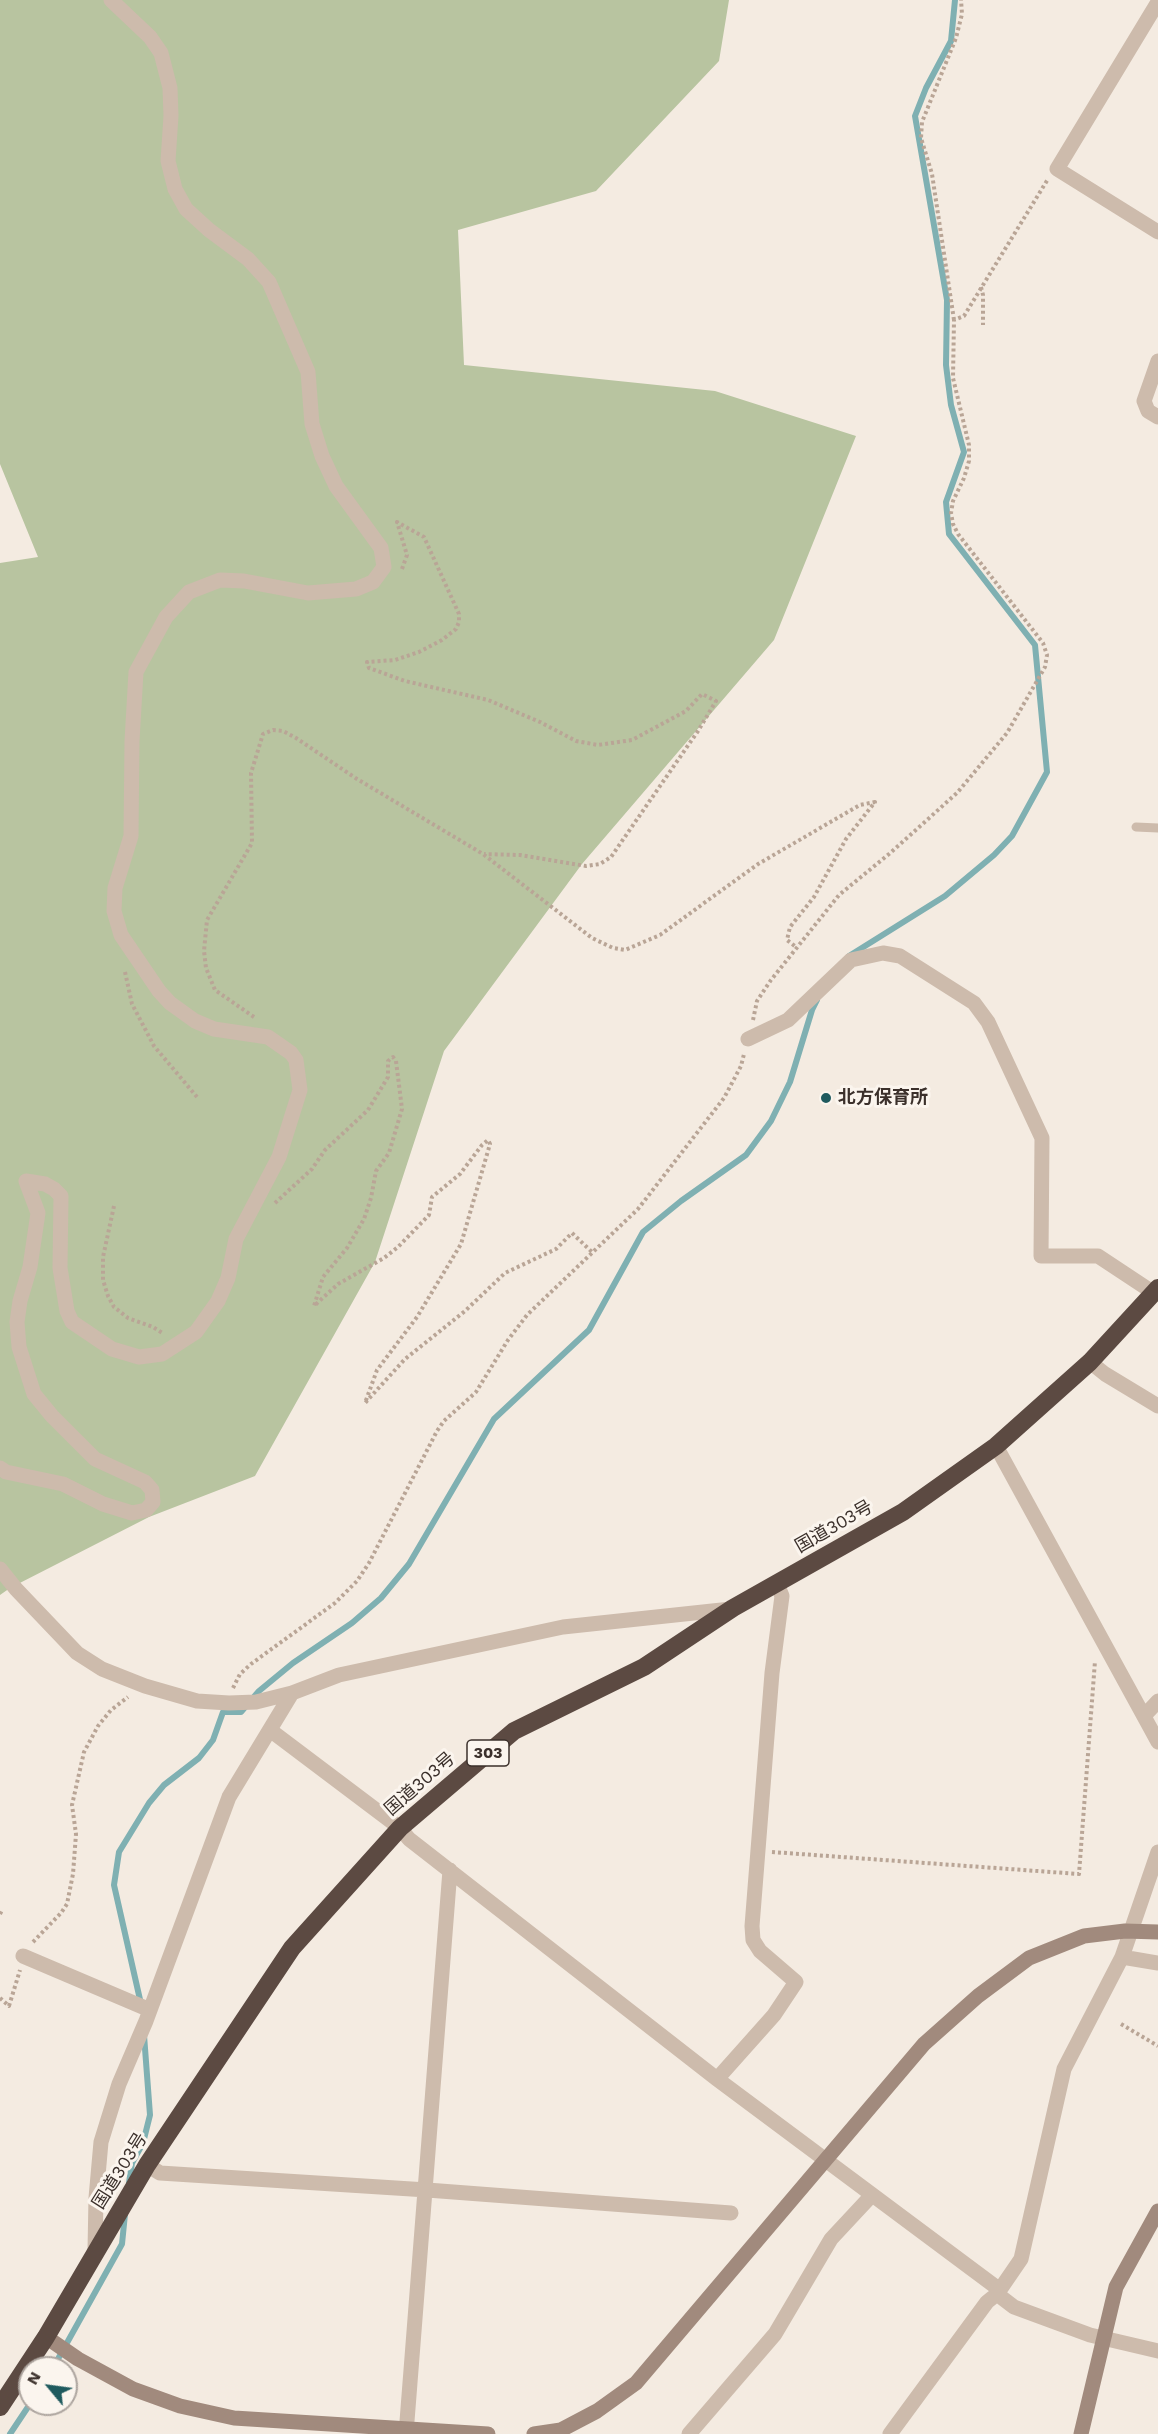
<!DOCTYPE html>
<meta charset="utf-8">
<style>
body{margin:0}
#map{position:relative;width:1158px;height:2434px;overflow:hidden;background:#f4ebe1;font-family:"Work Sans",sans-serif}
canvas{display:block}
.north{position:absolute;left:18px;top:2356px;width:60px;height:60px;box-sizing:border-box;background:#fbf5ee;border:2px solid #aea6a0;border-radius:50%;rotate:299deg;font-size:16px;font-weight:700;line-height:24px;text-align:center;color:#3b302b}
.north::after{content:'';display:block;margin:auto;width:21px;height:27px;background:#1f5a5e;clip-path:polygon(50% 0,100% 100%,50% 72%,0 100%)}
</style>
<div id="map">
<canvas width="1158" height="2434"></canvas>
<div class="north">N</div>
</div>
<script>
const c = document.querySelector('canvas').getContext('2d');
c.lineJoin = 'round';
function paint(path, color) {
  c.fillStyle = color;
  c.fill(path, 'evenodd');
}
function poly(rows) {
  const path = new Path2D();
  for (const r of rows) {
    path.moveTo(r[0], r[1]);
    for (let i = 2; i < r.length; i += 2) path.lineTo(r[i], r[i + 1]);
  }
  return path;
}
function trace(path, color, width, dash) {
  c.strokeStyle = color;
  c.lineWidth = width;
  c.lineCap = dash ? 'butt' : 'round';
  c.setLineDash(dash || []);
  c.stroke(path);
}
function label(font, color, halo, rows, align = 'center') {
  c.font = font + ' "Work Sans","Noto Sans JP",sans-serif';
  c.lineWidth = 6;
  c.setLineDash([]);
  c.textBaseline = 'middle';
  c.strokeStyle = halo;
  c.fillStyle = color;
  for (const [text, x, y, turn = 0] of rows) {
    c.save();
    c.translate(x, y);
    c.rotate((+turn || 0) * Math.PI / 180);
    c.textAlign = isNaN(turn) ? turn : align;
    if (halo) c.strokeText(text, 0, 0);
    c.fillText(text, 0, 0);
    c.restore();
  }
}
const green = poly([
 [0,0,729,0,719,61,596,191,458,230,464,365,715,391,856,436,774,640,582,864,444,1051,375,1262,255,1476,149,1517,10,1588,0,1595,0,563,38,557,0,464]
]);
const stream = poly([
 [849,956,945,896,994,855,1012,836,1047,772,1035,645,949,534,946,502,964,452,951,405,946,365,947,300,915,116,926,88,951,41,955,0],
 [141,2004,114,1885,119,1852,149,1803,164,1785,199,1758,213,1740,223,1712,241,1712,259,1691,293,1663,352,1623,381,1598,409,1564,494,1419,589,1330,643,1232,681,1201,746,1155,771,1121,790,1082,812,1010,817,1000],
 [129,2183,132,2163,143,2143,150,2115,144,2035],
 [53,2368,122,2244,125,2214],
 [10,2434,30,2404]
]);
const path = poly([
 [981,287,983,295,983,325],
 [954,320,932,174,921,138,922,122,956,38,962,14,961,0],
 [402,569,407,555,397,522,424,537,459,614,459,622,456,629,442,640,419,652,395,660,367,662,369,668,405,681,488,700,540,722,576,741,598,745,632,740,686,711,702,694,716,701,698,731,611,857,600,864,586,866,520,855,484,854],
 [125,972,132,1004,154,1046,197,1097],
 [254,1017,215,990,206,968,204,951,207,920,252,843,251,773,263,734,273,730,283,731,296,738,357,779,483,854,592,938,613,948,625,950,660,935,758,864,860,805,875,802,846,839,814,897,790,927,787,940,796,947],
 [753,1020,757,1001,771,980,839,895,889,854,957,793,1007,733,1045,667,1047,655,1043,643,958,534,953,524,951,513,953,501,964,478,969,461,969,445,953,378,954,320,964,316,1048,179],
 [275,1203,312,1169,325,1150,368,1110,388,1077,388,1061,393,1057,396,1061,402,1109,389,1153,376,1171,371,1198,364,1219,347,1248,323,1277,314,1306,338,1284,384,1258,398,1247,429,1215,432,1197,460,1174,482,1145,488,1140,490,1144,461,1244,417,1317,377,1370,365,1403,405,1359,465,1311,505,1273,556,1249,572,1233,593,1253],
 [114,1206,103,1257,103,1280,108,1296,114,1307,128,1318,153,1327,164,1334],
 [233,1688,240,1674,251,1664,335,1603,357,1581,369,1563,437,1431,444,1421,476,1392,508,1340,527,1315,638,1209,724,1098,741,1066,744,1054],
 [772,1852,1079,1874,1095,1661],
 [0,1914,2,1910],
 [33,1942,61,1913,67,1904,73,1874,76,1834,72,1805,84,1752,98,1726,111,1710,128,1697],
 [0,1998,9,2006,20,1970],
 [1121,2024,1158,2046]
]);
const lane = poly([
 [1136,827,1158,828]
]);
const street = poly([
 [1158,2,1057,169,1158,232],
 [1158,361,1144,401,1148,411,1158,417],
 [748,1039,788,1020,851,960,883,953,900,956,974,1003,988,1022,1042,1138,1041,1256,1098,1256,1154,1293],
 [1090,1362,1105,1374,1158,1406],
 [996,1446,1158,1742],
 [0,1468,6,1472,63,1484,103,1504,132,1513,146,1510,153,1502,152,1490,145,1482,95,1459,52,1416,34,1394,19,1347,17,1322,20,1301,30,1267,38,1213,26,1181,45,1184,54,1189,61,1196,60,1268,67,1311,72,1322,112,1349,139,1357,162,1354,196,1332,218,1301,228,1278,236,1239,279,1157,300,1090,296,1060,291,1053,268,1037,214,1029,195,1021,170,1003,159,991,121,935,114,911,115,888,131,836,132,741,136,672,166,617,189,592,220,580,244,581,308,593,356,589,373,582,384,567,381,548,336,486,322,456,312,424,308,372,269,282,248,259,209,230,186,209,175,189,168,161,171,116,170,88,161,53,150,37,111,0],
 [0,1569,16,1589,77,1653,102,1669,145,1686,197,1701,229,1703,256,1702,292,1693,339,1675,563,1627,731,1609],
 [1144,1716,1158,1701],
 [270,1730,400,1828,409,1839,717,2079,1000,2290],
 [23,1956,150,2010],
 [1122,1957,1158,1963],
 [717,2079,774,2015,796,1982,760,1951,753,1940,752,1926,772,1673,782,1596,777,1584],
 [147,2165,160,2173,427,2190,731,2213],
 [95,2250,96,2198,101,2142,119,2084,146,2021,229,1797,292,1693],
 [997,2294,1014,2307,1090,2335,1158,2351],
 [406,2434,450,1870],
 [689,2434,775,2334,831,2239,872,2195],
 [890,2434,987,2302,997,2294,1021,2259,1064,2069,1122,1957,1158,1852]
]);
const secondary = poly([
 [46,2337,78,2359,133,2389,180,2406,234,2418,488,2434],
 [534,2434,561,2430,597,2411,636,2383,924,2044,978,1996,1029,1958,1084,1936,1125,1931,1158,1932],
 [1081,2434,1116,2287,1158,2211]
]);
const highway = poly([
 [0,2407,46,2337,147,2165,292,1948,400,1828,514,1731,644,1667,733,1608,903,1512,996,1446,1090,1362,1158,1288]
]);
const markers = [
 [826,1098,6,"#1f5a5e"]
];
const shields = [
 [488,1753,42]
];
const shieldNames = [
 ["303",488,1753]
];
const poiNames = [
 ["北方保育所",838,1098]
];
const streetNames = [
 ["国道303号",834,1527,-30],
 ["国道303号",420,1784,-41],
 ["国道303号",120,2171,-58]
];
paint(green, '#b8c4a0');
trace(stream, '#7fb0b2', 6);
trace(path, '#b9a596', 4, [3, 3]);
trace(lane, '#cdbbac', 9);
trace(street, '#cdbbac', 15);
trace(secondary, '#a18a7d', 15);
trace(highway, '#5c4a42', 18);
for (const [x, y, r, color] of markers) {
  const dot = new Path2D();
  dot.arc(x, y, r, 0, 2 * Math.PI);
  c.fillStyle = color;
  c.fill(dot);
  trace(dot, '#fbf5ee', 2);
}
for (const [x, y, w] of shields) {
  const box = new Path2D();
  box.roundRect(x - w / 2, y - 13, w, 26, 4.5);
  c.fillStyle = '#fbf5ee';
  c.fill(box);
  trace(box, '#3b302b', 1.5);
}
label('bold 16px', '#3b302b', null, shieldNames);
label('bold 18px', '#3b302b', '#fbf5ee', poiNames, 'left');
label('18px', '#3b302b', '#fbf5ee', streetNames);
</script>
